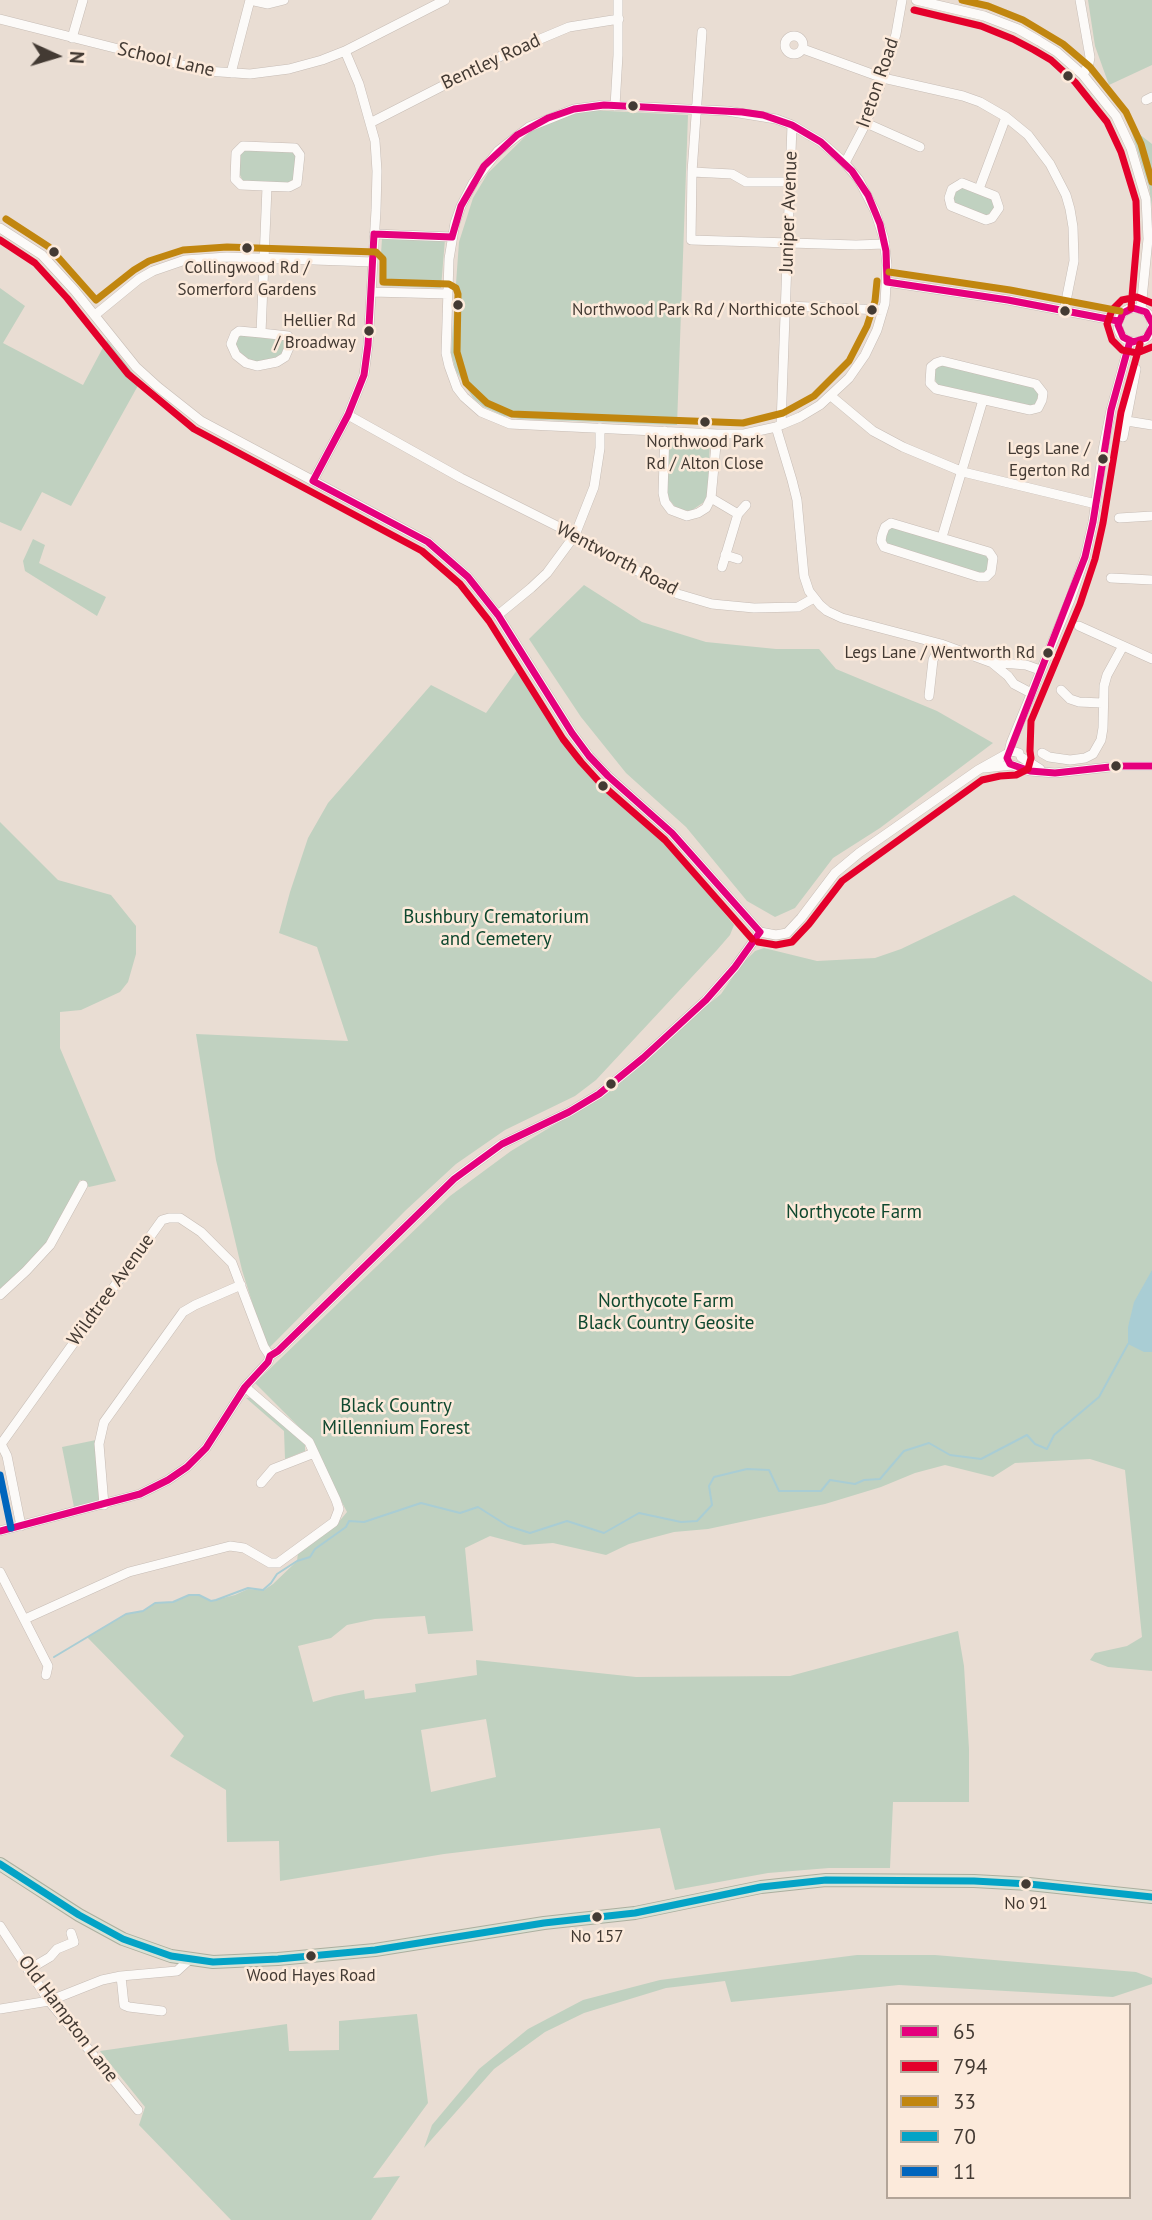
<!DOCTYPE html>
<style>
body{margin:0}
#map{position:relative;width:1152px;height:2220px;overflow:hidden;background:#e9ddd3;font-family:"PT Sans",sans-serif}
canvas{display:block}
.legend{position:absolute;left:886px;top:2003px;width:245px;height:196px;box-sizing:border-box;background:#fceadb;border:2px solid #b2a498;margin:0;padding:9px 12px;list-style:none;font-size:21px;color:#433a33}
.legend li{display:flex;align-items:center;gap:14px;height:35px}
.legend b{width:35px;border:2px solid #b2a498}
.north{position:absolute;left:21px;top:21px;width:70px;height:70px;-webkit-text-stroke:5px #fceadb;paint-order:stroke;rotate:94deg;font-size:19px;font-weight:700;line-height:28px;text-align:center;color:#433a33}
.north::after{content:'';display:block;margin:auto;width:24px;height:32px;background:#433a33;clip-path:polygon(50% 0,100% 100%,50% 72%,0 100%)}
</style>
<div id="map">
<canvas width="1152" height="2220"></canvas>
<ul class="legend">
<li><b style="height:9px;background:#e5007d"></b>65</li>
<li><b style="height:9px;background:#e4002b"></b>794</li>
<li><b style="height:9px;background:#c1860f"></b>33</li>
<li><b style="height:9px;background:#03a3c6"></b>70</li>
<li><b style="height:9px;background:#0065bd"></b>11</li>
</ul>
<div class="north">N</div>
</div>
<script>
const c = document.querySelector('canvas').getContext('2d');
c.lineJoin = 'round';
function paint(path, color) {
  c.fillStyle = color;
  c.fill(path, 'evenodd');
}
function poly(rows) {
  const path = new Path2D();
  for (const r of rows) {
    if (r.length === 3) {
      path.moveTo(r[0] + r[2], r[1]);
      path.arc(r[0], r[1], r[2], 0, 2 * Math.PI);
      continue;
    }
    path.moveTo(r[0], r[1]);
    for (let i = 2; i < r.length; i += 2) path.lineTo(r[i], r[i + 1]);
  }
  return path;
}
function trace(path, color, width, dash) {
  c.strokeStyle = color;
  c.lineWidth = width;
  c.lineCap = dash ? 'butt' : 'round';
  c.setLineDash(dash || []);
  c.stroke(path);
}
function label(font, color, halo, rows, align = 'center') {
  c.font = font + ' "PT Sans",sans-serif';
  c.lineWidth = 5;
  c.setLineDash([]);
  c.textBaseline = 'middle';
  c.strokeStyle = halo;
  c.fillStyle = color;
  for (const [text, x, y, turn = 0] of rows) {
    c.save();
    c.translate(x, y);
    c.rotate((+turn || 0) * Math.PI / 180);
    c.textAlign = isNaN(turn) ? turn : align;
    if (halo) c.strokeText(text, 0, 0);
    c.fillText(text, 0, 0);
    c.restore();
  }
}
const green = poly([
 [1088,0,1152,0,1152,65,1109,85,1095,46],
 [588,110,688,115,677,425,521,419,504,416,484,407,473,398,456,371,451,353,459,242,473,198,488,173,532,130,557,118],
 [1130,127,1152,144,1152,207,1149,187],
 [242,149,292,150,297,154,293,183,243,181,240,175,240,153],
 [960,188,966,188,995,200,997,206,991,216,981,216,954,205,952,196,955,191],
 [385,236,445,239,441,288,384,286,379,282,382,239],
 [0,288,25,306,3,343,83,385,107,340,140,382,71,506,42,492,21,531,0,522],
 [240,335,283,337,287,342,280,357,262,363,251,361,242,356,236,349,235,342],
 [937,366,944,366,1036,387,1040,392,1037,404,1033,406,937,385,933,373],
 [668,435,710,438,708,494,704,502,691,511,677,509,668,498,666,492],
 [892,527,988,556,990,560,986,573,982,574,888,545,885,541,888,530],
 [33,539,45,545,39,563,106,597,97,616,25,571,23,561],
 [584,585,642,622,706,642,776,649,819,649,836,669,937,711,993,743,880,828,833,858,795,908,775,917,747,901,686,827,626,773,581,717,529,639],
 [520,666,543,710,595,778,612,797,674,851,734,925,730,935,717,950,596,1080,575,1096,505,1130,456,1164,406,1210,267,1350,242,1270,216,1160,196,1034,348,1041,317,947,279,933,290,892,308,838,328,803,431,685,486,713],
 [0,822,58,880,111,895,136,926,136,954,128,982,120,992,81,1010,60,1012,60,1048,116,1181,89,1187,80,1180,48,1244,0,1292],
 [1014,895,1152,982,1152,1671,1108,1667,1090,1660,1095,1653,1127,1646,1142,1637,1125,1470,1090,1459,1015,1463,993,1477,945,1465,915,1473,881,1487,825,1504,708,1529,674,1532,629,1544,606,1555,553,1543,524,1545,490,1536,465,1548,473,1631,428,1634,425,1616,375,1619,347,1625,331,1638,298,1646,313,1702,334,1696,364,1690,365,1699,416,1692,415,1684,477,1675,476,1660,636,1677,790,1676,958,1631,964,1666,969,1749,969,1802,893,1802,890,1868,829,1868,768,1873,675,1890,660,1828,444,1854,280,1881,279,1841,227,1842,226,1790,170,1756,184,1736,87,1637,126,1614,143,1611,155,1603,173,1602,189,1595,199,1595,211,1601,235,1595,248,1589,264,1590,273,1584,297,1561,298,1553,337,1524,347,1512,306,1434,255,1383,450,1196,511,1151,605,1094,667,1037,721,994,741,965,755,951,764,948,817,961,875,958,901,949],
 [486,1719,496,1777,431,1792,421,1730],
 [254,1397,305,1445,305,1451,285,1459,284,1431,246,1398],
 [96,1440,101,1496,98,1501,74,1507,62,1447],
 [857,1955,935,1955,1136,1972,1152,1978,1152,1984,1113,1997,899,1985,731,2002,725,1981,666,1988,584,2013,545,2032,494,2069,424,2148,432,2125,479,2069,528,2029,583,2000,660,1980],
 [417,2014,428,2103,373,2178,400,2176,371,2220,231,2220,139,2125,145,2107,100,2051,287,2024,289,2051,339,2050,339,2021]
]);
const water = poly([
 [1152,1270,1152,1352,1144,1352,1128,1344,1128,1327,1134,1302]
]);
const stream = poly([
 [54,1657,126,1614,143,1611,155,1603,173,1602,189,1595,199,1595,211,1601,216,1600,248,1588,263,1590,271,1583,277,1574,297,1561,310,1557,315,1549,346,1527,349,1521,364,1522,421,1503,460,1513,478,1507,508,1526,530,1533,567,1521,604,1533,639,1513,681,1522,697,1521,712,1505,709,1486,714,1477,747,1469,769,1470,779,1491,821,1491,830,1480,855,1484,864,1480,880,1479,904,1451,929,1443,950,1455,981,1459,1027,1435,1035,1444,1047,1449,1054,1435,1099,1397,1128,1344]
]);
const minor = poly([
 [250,0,268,4,284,0],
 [916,0,984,16,1018,29,1039,41,1057,52,1083,75,1116,116,1131,148,1146,199,1148,239,1141,309],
 [1080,0,1090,57,1089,63,1083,75],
 [0,19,206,71,250,74,289,69,322,60,345,51,445,0],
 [702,32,692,172,691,240,856,245,885,244],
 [794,45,9],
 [72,38,83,0],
 [803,49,883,78,963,96,980,102,1006,117,1028,135,1050,164,1066,195,1070,209,1073,227,1074,261,1064,311],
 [231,73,250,0],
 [1146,100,1152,97],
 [604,105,727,111,776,119,792,125,821,142,845,163,859,180,875,211,884,239,887,265,885,303,877,330,865,355,849,378,820,405,800,417,776,427,744,434,717,434,510,424,481,412,464,397,457,388,449,366,446,353,449,259,455,223,461,206,473,183,498,151,529,127,574,109,604,105],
 [615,106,618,55,618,0],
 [370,123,507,53,569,27,619,19],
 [866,123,920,147],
 [243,146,295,148,300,155,297,183,289,187,241,185,235,179,236,153,243,146],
 [845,163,866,123,883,78,896,34,902,0],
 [692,172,732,174,746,182,790,182],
 [962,183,995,196,999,208,992,218,986,220,951,206,949,198,952,189,962,183],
 [979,189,1006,117],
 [0,228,42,255,75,291,136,367,158,387,201,421,428,542,468,577,498,615,572,733,589,756,608,776,672,833,760,932],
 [374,234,452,237],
 [887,282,1008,300,1118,321],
 [372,292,448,294],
 [786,306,883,310],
 [1135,325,17],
 [95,315,139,279,153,271,185,260,227,257,373,262],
 [261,333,288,336,291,343,285,357,277,362,257,366,246,363,236,355,231,344,235,334,239,331,261,333,267,187],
 [942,361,1036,384,1043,393,1042,400,1038,408,1030,410,936,389,930,383,931,367,936,363,942,361],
 [831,396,873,431,903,447,963,472,1096,504],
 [348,415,461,478,575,535,678,594,712,604,754,608,798,607,814,598],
 [1127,421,1152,425],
 [781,425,792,125],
 [776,427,792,480,797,500,804,576,809,591,820,605,827,611,842,618,941,644,990,662,1026,665,1040,670],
 [665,431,663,493,665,502,671,510,687,516,698,513,706,508,711,498,717,434],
 [1123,437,1136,369],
 [313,481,348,415,364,375,368,345,376,210,377,171,375,141,359,84,345,51],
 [711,498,738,514],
 [1119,518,1152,516],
 [891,523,989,552,993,558,991,572,986,577,979,577,884,547,881,541,882,535,885,527,891,523],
 [942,537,983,400],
 [725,555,738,559],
 [722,567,738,514,746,505],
 [1111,578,1152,580],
 [498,615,531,588,547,573,575,535,594,487,600,448,600,428],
 [1079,626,1152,659],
 [991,662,1008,676,1014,684,1031,693],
 [1061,690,1070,699,1079,702,1102,703],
 [929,696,933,660,941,644],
 [1009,752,1011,743,1070,600,1085,557,1093,522,1103,450,1111,410,1130,341],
 [1042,753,1049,757,1070,760,1085,758,1093,754,1101,740,1103,728,1104,686,1107,675,1123,646],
 [1021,757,1040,769],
 [984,768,1012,765,1030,771,1055,773,1119,766,1152,766],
 [760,932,776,935,787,933,801,918,835,873,859,853,978,770,1012,751,1019,753],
 [0,1295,26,1271,50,1245,83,1185],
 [1,1444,162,1220,169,1218,180,1218,201,1232,232,1263,264,1347,270,1356],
 [1,1444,7,1456,21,1526],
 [261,1483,273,1469,314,1453],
 [104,1505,99,1444,104,1422,183,1312,195,1305,241,1285],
 [0,1531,140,1494,168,1480,187,1467,206,1448,245,1387,268,1362,270,1356,278,1351,454,1179,502,1144,569,1112,599,1094,643,1058,706,1000,735,967,760,932],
 [0,1572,48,1666,46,1675],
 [25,1619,129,1572,230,1546,244,1548,270,1563,278,1563,334,1522,339,1509,336,1500,309,1442,245,1387],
 [0,1926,49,2001,138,2110],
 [28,1970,50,1957,57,1949,74,1942,71,1933],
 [121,1976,124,2005,129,2007,162,2011],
 [0,2009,49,2001,102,1980,121,1976,177,1971,189,1960]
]);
const highway = poly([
 [0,1864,79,1915,123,1939,171,1956,213,1962,278,1959,375,1950,544,1923,635,1913,761,1887,826,1880,974,1881,1029,1884,1152,1897]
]);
const bus1 = poly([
 [374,234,452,237],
 [452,237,461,206,484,166,517,135,548,118,574,109,604,105,742,112,763,115,792,125,821,142,852,171,868,195,880,224,886,251,887,282],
 [887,282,1008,300,1118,321],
 [1152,323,1146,312,1133,308,1123,313,1118,325,1123,337,1133,342,1146,338,1152,327],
 [1130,341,1111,410,1093,522,1085,557,1007,758,1010,764,1030,771,1055,773,1119,766,1152,766],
 [313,481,428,542,468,577,498,615,572,733,589,756,608,776,672,833,760,932],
 [313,481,348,415,364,375,368,345,374,234],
 [0,1531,140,1494,168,1480,187,1467,206,1448,245,1387,268,1362,270,1356,278,1351,454,1179,502,1144,569,1112,599,1094,643,1058,706,1000,735,967,760,932]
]);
const bus2 = poly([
 [914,10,981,26,1013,39,1034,50,1051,60,1075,82,1107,122,1121,152,1136,201,1137,239,1131,308],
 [0,240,35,263,67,298,128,374,194,429,422,551,460,584,489,621,563,739,581,762,601,784,665,840,752,939],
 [1152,303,1137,297,1122,300,1112,310,1107,324,1112,340,1122,350,1137,353,1152,347],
 [758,942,776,945,792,942,809,924,842,881,982,780,1000,776,1016,775,1028,769,1031,758,1030,751,1031,721,1080,604,1095,559,1103,523,1121,412,1140,344]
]);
const bus3 = poly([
 [962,0,988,6,1023,20,1063,44,1090,67,1126,112,1141,144,1152,182],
 [6,219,49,247,96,300,134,270,149,261,183,250,227,247,376,252,383,259,383,282,449,284,456,288,458,294,457,352,466,383,487,403,512,414,743,423,783,413,814,396,849,361,867,326,875,301,877,281],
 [889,272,1010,290,1120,311]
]);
const bus4 = poly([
 [0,1864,79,1915,123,1939,171,1956,213,1962,278,1959,375,1950,544,1923,635,1913,761,1887,826,1880,974,1881,1029,1884,1152,1897]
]);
const bus5 = poly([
 [0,1475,11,1528]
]);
const markers = [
 [1068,76,6,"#433a33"],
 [633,106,6,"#433a33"],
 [247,248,6,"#433a33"],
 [54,252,6,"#433a33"],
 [458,305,6,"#433a33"],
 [872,310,6,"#433a33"],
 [1065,311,6,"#433a33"],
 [369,331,6,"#433a33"],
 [705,422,6,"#433a33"],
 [1103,459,6,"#433a33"],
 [1048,653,6,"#433a33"],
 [1116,766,6,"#433a33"],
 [603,786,6,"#433a33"],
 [611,1084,6,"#433a33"],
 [1026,1884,6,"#433a33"],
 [597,1917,6,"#433a33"],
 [311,1956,6,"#433a33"]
];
const busNames = [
 ["Collingwood Rd /",247,268],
 ["Somerford Gardens",247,290],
 ["Northwood Park Rd / Northicote School",859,310,"right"],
 ["Hellier Rd",356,321,"right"],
 ["/ Broadway",356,343,"right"],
 ["Northwood Park",705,442],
 ["Rd / Alton Close",705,464],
 ["Legs Lane /",1090,449,"right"],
 ["Egerton Rd",1090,471,"right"],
 ["Legs Lane / Wentworth Rd",1035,653,"right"],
 ["No 91",1026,1904],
 ["No 157",597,1937],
 ["Wood Hayes Road",311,1976]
];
const streetNames = [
 ["School Lane",166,60,13],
 ["Bentley Road",491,62,-25],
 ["Ireton Road",878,83,-71],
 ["Juniper Avenue",789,212,-88],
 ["Wentworth Road",617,559,28],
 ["Wildtree Avenue",111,1290,-54],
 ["Old Hampton Lane",68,2019,53]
];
const parkNames = [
 ["Bushbury Crematorium",496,918],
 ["and Cemetery",496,940],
 ["Northycote Farm",854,1213],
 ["Northycote Farm",666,1302],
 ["Black Country Geosite",666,1324],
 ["Black Country",396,1407],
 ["Millennium Forest",396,1429]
];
paint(green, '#c0d1c0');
paint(water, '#a9cdd4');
trace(stream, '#a9cdd4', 2);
trace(minor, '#c6bcb5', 10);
trace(highway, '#abaf9f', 14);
trace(minor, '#fcfaf8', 9);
trace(highway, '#d9e1d5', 12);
trace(bus1, '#e5007d', 7);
trace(bus2, '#e4002b', 7);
trace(bus3, '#c1860f', 7);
trace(bus4, '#03a3c6', 7);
trace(bus5, '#0065bd', 7);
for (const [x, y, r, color] of markers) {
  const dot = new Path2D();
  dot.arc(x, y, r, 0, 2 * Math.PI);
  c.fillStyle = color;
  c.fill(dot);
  trace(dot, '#fceadb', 2.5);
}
label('17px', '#433a33', '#fceadb', busNames);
label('19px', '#433a33', '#fceadb', streetNames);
label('19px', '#0f482f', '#fceadb', parkNames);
</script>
